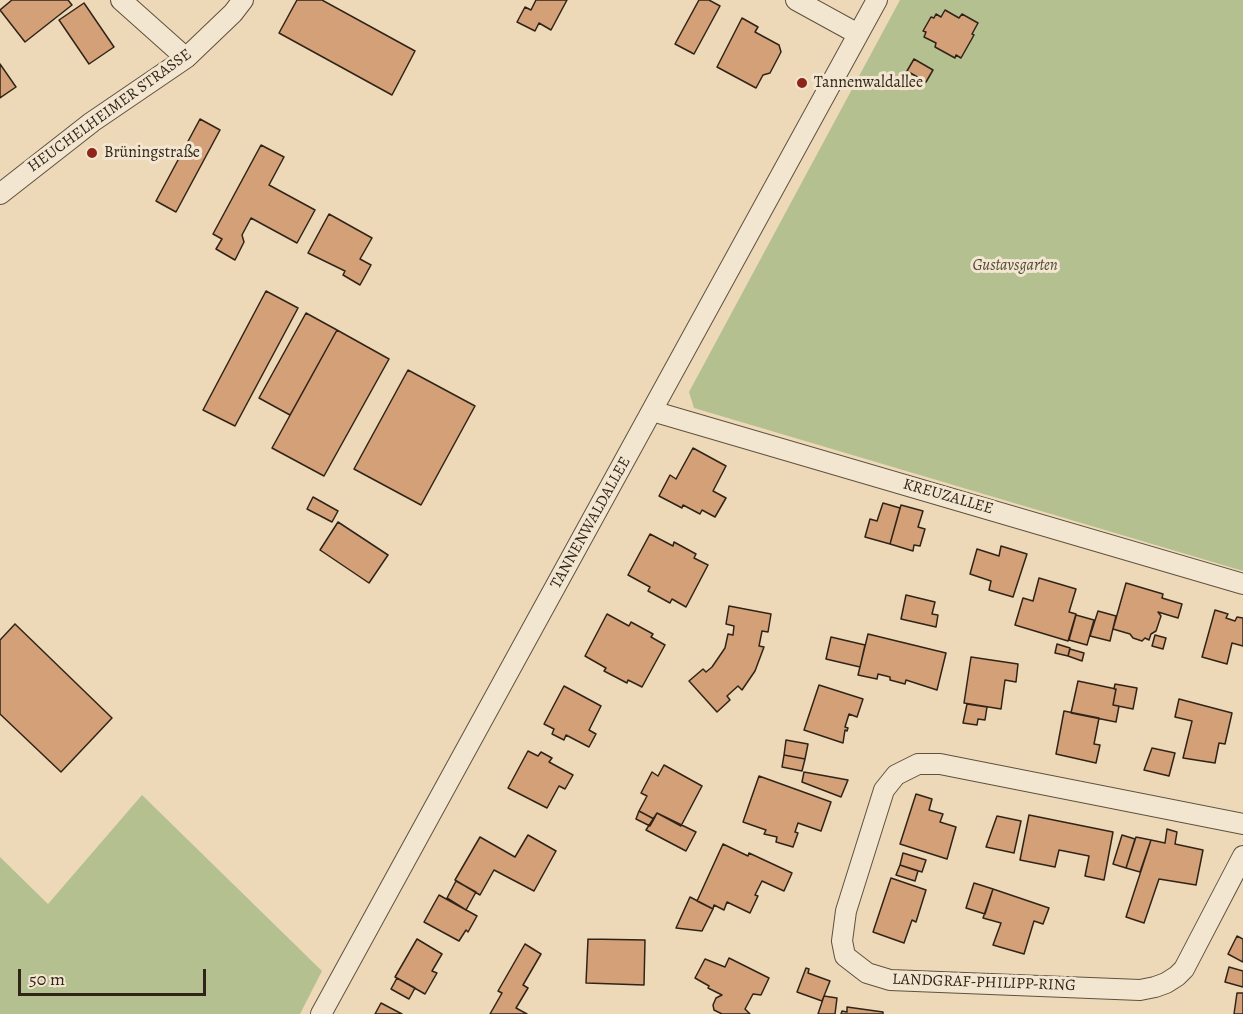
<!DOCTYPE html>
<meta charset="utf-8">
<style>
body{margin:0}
#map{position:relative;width:1243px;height:1014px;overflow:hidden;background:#edd9b7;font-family:Alegreya,serif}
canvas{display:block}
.scale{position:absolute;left:18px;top:969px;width:188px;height:27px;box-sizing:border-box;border:3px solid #302419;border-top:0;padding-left:8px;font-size:18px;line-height:21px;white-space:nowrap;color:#302419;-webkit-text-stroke:4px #f3e6d0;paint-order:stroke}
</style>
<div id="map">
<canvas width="1243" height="1014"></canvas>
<div class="scale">50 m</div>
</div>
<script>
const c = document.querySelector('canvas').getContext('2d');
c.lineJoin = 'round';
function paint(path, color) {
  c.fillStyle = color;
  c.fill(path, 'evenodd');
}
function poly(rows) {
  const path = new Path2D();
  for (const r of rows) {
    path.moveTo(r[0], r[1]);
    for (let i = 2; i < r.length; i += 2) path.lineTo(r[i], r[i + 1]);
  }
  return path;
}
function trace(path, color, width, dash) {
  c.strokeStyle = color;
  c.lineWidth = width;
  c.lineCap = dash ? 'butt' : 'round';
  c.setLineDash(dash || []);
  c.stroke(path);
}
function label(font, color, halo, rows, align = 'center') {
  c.font = font + ' Alegreya,serif';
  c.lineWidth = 6;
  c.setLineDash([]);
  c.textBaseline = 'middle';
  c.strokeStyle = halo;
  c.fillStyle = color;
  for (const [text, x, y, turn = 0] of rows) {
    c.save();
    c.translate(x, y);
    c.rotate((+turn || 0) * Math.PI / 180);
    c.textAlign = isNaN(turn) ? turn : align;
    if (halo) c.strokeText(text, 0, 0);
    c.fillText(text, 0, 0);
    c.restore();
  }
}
const green = poly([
 [900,0,1243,0,1243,571,694,408,689,392],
 [142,795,322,971,300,1014,0,1014,0,857,48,904]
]);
const building = poly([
 [12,0,68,0,72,5,25,42,0,10,12,0],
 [297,0,322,0,415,51,392,95,279,33,297,0],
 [536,0,567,0,551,30,539,23,535,31,517,22,525,7,531,10,536,0],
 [699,0,709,0,720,6,694,54,675,44,699,0],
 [84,3,114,47,89,64,59,20,84,3],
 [945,10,959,18,962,14,978,23,972,34,974,35,961,58,956,55,955,58,935,47,936,43,924,37,926,32,923,31,931,17,934,18,936,14,941,17,945,10],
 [742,18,758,27,755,32,779,45,781,52,770,73,763,75,756,88,717,67,742,18],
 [914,59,933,70,926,82,907,71,914,59],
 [0,64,16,87,0,98,0,64],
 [200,119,220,130,176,212,156,201,200,119],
 [261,145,284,157,269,185,315,210,297,243,251,218,242,235,244,242,235,260,216,249,222,239,213,234,261,145],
 [329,214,372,238,360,259,371,265,360,285,343,275,345,271,308,253,329,214],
 [266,291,298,308,235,426,203,410,266,291],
 [306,313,337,330,290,415,259,398,306,313],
 [337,330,389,359,324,476,272,448,337,330],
 [408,370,475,406,421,505,354,469,408,370],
 [693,448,726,466,713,491,726,498,715,517,702,510,700,514,683,505,682,508,659,496,670,475,676,479,693,448],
 [313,497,338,511,332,522,307,509,313,497],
 [883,503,900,508,890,544,865,537,870,519,877,521,883,503],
 [901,505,923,511,918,527,925,529,920,546,914,545,913,551,890,544,901,505],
 [338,522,388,555,369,583,320,550,338,522],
 [650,534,673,546,674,542,696,554,694,558,708,565,686,607,672,599,670,603,648,591,650,587,628,575,650,534],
 [1001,546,1027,554,1013,597,989,590,991,581,970,574,977,549,999,556,1001,546],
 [1039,578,1076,589,1069,612,1076,614,1068,641,1015,625,1023,598,1033,601,1039,578],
 [1126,583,1163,594,1162,598,1182,604,1178,618,1158,612,1161,616,1156,631,1151,634,1149,640,1145,638,1142,641,1133,638,1130,634,1113,629,1126,583],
 [906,595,935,602,932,614,938,615,936,627,901,619,906,595],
 [729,606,771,614,768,632,762,631,759,646,764,647,755,671,742,690,738,686,727,696,730,700,717,712,689,681,703,669,706,672,712,667,725,648,728,634,733,635,734,626,726,624,729,606],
 [1215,610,1228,614,1226,618,1235,621,1237,617,1243,618,1243,646,1232,643,1227,664,1202,657,1215,610],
 [1098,611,1116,616,1110,641,1090,636,1098,611],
 [607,614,629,626,631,622,653,634,651,637,665,645,642,687,628,680,627,683,604,671,606,668,585,656,607,614],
 [1076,615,1094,620,1087,645,1069,640,1076,615],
 [15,624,112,718,61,772,0,714,0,640,15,624],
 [868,634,946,653,937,690,906,680,905,684,890,680,890,677,878,674,877,679,858,675,868,634],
 [1155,635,1166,638,1163,649,1152,646,1155,635],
 [831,637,865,645,860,667,826,659,831,637],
 [1057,644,1070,648,1068,656,1055,653,1057,644],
 [1070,649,1084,653,1082,661,1068,656,1070,649],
 [971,657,1018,664,1016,682,1005,680,1001,709,964,703,971,657],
 [1078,681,1116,689,1113,705,1119,706,1116,722,1071,713,1078,681],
 [1115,684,1137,688,1133,709,1113,705,1116,689,1114,689,1115,684],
 [819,685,863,699,857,717,849,714,845,727,848,728,847,731,845,730,843,743,804,730,819,685],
 [564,686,601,706,589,730,596,734,589,747,566,735,564,740,552,734,554,729,544,724,564,686],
 [1179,699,1232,713,1225,744,1219,743,1215,763,1183,758,1192,721,1175,717,1179,699],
 [967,704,987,707,985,720,978,719,977,725,963,723,967,704],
 [1064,711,1099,718,1094,744,1100,745,1096,763,1056,754,1064,711],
 [786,740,808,744,805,759,784,755,786,740],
 [1152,748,1175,753,1169,776,1144,770,1152,748],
 [528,751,538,756,541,752,552,758,549,762,573,775,565,789,559,786,547,808,508,788,528,751],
 [784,755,805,759,802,771,782,767,784,755],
 [664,765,702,786,681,826,657,813,654,819,639,811,647,796,641,793,652,772,658,776,664,765],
 [804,772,848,780,841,797,802,782,804,772],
 [759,776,831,802,821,831,798,823,795,832,798,833,793,847,776,842,777,837,764,834,766,830,743,822,759,776],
 [916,794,932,799,929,810,943,814,940,822,956,827,947,859,900,844,916,794],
 [639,811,654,819,650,826,636,819,639,811],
 [657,813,696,832,686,851,646,830,657,813],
 [1029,815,1113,832,1104,880,1085,876,1089,856,1059,850,1055,867,1020,860,1029,815],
 [997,816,1021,821,1014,853,986,847,997,816],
 [1167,829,1177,832,1175,844,1203,850,1196,885,1159,879,1144,923,1126,917,1151,840,1165,843,1167,829],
 [528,835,556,851,534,891,494,870,480,895,455,880,480,837,515,857,528,835],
 [1122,835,1135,839,1126,868,1113,864,1122,835],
 [1136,837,1151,840,1140,872,1126,868,1136,837],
 [723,844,748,856,749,853,792,873,784,891,762,881,755,895,758,896,750,913,727,902,724,910,714,905,713,909,697,901,723,844],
 [903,853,926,860,922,872,900,865,903,853],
 [900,865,918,871,915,881,896,875,900,865],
 [891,878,926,890,916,922,912,920,904,943,873,932,891,878],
 [456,881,476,892,466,910,447,898,456,881],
 [974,883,993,889,985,914,966,908,974,883],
 [993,889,1049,908,1043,924,1034,921,1024,954,993,945,1001,923,983,918,993,889],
 [439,895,477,916,468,932,466,930,459,941,424,922,439,895],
 [690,897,713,909,702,931,676,928,690,897],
 [1237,936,1243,939,1243,962,1228,954,1237,936],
 [417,939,442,954,432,971,437,973,425,994,395,977,417,939],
 [588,939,645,940,644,985,586,983,588,939],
 [525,944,541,954,523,985,528,988,516,1008,527,1014,490,1014,502,993,498,991,525,944],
 [729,958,769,978,761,995,753,994,745,1009,750,1014,722,1014,714,1010,713,1005,716,998,722,995,708,988,709,986,695,978,705,959,725,967,729,958],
 [1229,967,1243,971,1243,987,1225,982,1229,967],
 [806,968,809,969,808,973,830,981,822,1001,797,992,806,968],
 [397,978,415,988,409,999,391,989,397,978],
 [1237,993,1243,993,1243,1014,1234,1014,1237,993],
 [824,996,837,998,835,1014,818,1014,824,996],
 [381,1003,402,1014,375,1014,381,1003],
 [847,1007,883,1012,883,1014,841,1014,842,1011,847,1012,847,1007]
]);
const minor = poly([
 [121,0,186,58],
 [796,0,858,34],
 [0,194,92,122,186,58,233,13,243,0],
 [652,411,1243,584],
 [1243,824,940,764,918,764,896,775,884,790,846,911,842,941,845,956,867,973,890,980,1140,990,1155,987,1166,983,1177,976,1184,969,1243,856],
 [321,1014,877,0]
]);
const markers = [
 [802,83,6,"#8f2418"],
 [92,153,6,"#8f2418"]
];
const poiNames = [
 ["Tannenwaldallee",814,83],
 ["Brüningstraße",104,153]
];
const streetNames = [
 ["HEUCHELHEIMER STRASSE",110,111,-36],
 ["KREUZALLEE",948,497,16],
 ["TANNENWALDALLEE",591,523,-61],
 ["LANDGRAF-PHILIPP-RING",984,983,2]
];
const parkNames = [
 ["Gustavsgarten",1015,266]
];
paint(green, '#b5c090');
paint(building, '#d3a078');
trace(building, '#302419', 1.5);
trace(minor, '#5f5140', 22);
trace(minor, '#f3e6d0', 20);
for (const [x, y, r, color] of markers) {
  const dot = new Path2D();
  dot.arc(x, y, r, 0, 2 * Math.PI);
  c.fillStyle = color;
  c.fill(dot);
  trace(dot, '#f3e6d0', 2);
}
label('16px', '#302419', '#f3e6d0', poiNames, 'left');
label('16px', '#302419', '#f3e6d0', streetNames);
label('italic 16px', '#514b37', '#f3e6d0', parkNames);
</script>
